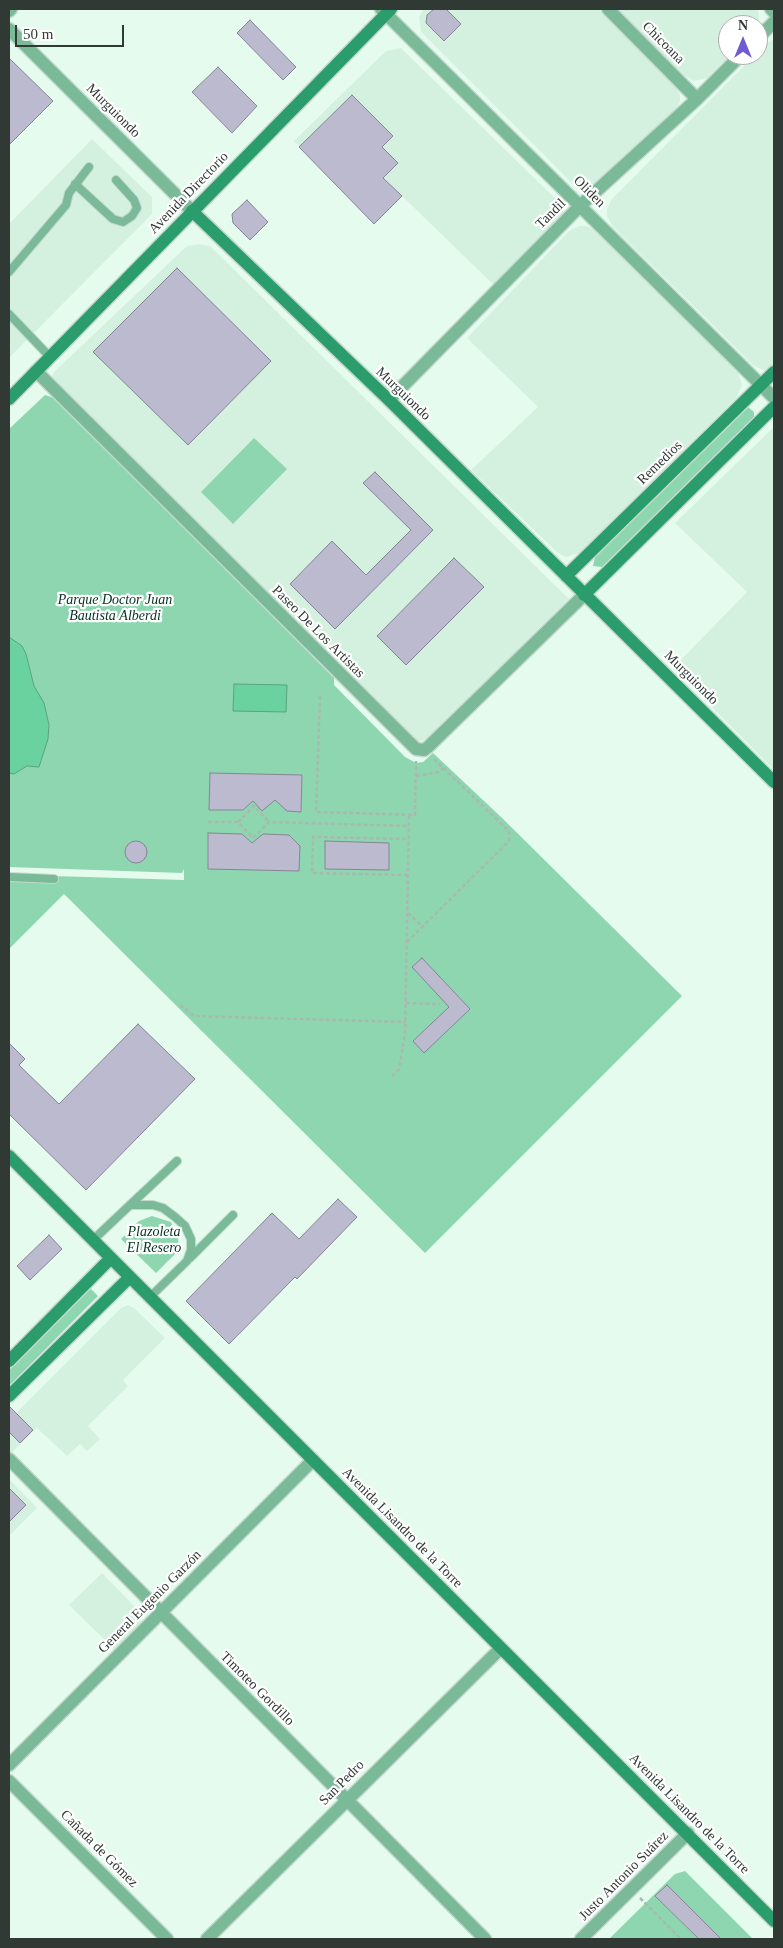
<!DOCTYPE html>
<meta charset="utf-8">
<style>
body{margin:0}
#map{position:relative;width:783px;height:1948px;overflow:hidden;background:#e5fbee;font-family:Georgia,serif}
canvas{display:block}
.frame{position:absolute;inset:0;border:10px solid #303934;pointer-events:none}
.north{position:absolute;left:718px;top:15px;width:50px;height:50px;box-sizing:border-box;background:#fff;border:1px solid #acb0ae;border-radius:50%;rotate:0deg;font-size:14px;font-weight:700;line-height:20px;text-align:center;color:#303934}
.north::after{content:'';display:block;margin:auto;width:18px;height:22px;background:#705bd5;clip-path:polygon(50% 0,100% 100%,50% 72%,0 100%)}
.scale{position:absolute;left:15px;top:25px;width:109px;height:22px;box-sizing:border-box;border:2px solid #303934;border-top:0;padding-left:6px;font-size:15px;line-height:18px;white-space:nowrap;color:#303934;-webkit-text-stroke:4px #fff;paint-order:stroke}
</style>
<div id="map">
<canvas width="783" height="1948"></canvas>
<div class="frame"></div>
<div class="north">N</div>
<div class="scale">50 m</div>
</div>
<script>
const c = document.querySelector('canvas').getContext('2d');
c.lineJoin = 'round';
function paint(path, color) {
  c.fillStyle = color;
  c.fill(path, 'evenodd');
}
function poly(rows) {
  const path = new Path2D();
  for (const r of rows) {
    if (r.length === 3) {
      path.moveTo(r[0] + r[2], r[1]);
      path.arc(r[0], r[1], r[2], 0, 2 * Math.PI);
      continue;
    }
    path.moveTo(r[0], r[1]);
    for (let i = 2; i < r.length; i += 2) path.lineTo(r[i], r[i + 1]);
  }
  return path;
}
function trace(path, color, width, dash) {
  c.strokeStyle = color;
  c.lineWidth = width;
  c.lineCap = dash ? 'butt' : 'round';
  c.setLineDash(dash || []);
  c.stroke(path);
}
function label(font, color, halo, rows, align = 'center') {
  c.font = font + ' Georgia,serif';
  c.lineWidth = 4.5;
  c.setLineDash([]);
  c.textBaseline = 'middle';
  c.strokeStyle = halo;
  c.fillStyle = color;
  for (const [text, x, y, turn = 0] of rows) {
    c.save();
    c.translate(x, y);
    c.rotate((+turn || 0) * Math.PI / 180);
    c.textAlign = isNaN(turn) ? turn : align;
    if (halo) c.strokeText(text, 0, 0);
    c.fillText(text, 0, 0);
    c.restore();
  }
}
const built = poly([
 [424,9,598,9,675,85,680,95,680,101,677,108,599,186,590,191,580,191,421,32,419,17],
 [616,9,758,9,759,16,758,25,728,25,728,55,730,55,707,78,694,81,684,75],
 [774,39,774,368,763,370,753,365,613,227,607,216,607,210,611,200,755,55,758,55,766,44],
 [401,48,563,206,564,216,497,288,402,196,374,224,294,141,386,51],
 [92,139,152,197,152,214,9,358,9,224],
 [579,226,586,226,595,230,737,370,742,385,736,398,580,553,566,557,558,553,471,470,538,407,467,338,569,231],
 [198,244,210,246,569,599,427,738,419,742,411,738,51,379,55,371,187,246],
 [774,427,774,770,673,668,747,592,675,523],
 [128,1305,134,1308,165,1338,123,1380,128,1386,88,1426,100,1439,87,1451,80,1444,67,1456,37,1428,11,1453,9,1451,9,1420,121,1308],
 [9,1479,37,1508,9,1536],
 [102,1573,138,1610,142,1616,141,1625,117,1652,69,1605]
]);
const green = poly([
 [45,395,57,399,334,678,334,685,405,757,416,763,423,762,433,753,500,816,682,996,425,1253,64,894,9,949,9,881,53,882,54,876,184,880,184,869,182,873,9,867,9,429],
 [748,407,754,412,754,417,602,567,593,566,595,557,742,410],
 [254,438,287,469,233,524,201,492],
 [152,1216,171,1222,178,1237,179,1250,156,1273,121,1239,139,1221],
 [90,1288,98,1296,9,1386,9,1370],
 [685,1871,753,1939,721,1939,667,1886,656,1897,699,1939,609,1939,675,1874]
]);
const water = poly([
 [9,637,22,646,26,654,34,686,44,703,49,725,48,739,39,767,27,766,14,774,9,773,9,637],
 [234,684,287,685,286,712,233,711,234,684]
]);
const building = poly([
 [434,9,446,9,461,24,444,41,426,23,427,15,434,9],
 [250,20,296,67,283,80,237,33,250,20],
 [9,58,53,101,9,145,9,58],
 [218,67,257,106,232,133,192,92,218,67],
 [352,95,393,136,382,147,398,163,383,178,402,196,374,224,299,147,352,95],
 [247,200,268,222,250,240,233,223,232,214,247,200],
 [177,268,271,361,188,445,93,352,177,268],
 [375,472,433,530,335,629,290,584,332,541,366,575,411,530,363,483,375,472],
 [454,558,484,587,406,665,377,636,454,558],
 [210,773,302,775,301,812,287,811,275,800,262,811,253,801,243,810,209,810,210,773],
 [208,833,242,834,252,843,263,834,289,835,300,846,299,871,208,869,208,833],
 [136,852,11],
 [325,841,389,843,389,870,325,869,325,841],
 [422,958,470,1009,424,1053,413,1041,449,1007,412,967,422,958],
 [138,1024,195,1079,86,1190,9,1114,9,1043,25,1059,19,1065,59,1104,138,1024],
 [338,1199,357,1217,297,1279,295,1277,229,1344,186,1301,272,1213,299,1239,338,1199],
 [49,1235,62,1249,30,1280,17,1266,49,1235],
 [9,1406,33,1430,20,1443,9,1432,9,1406],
 [9,1488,26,1505,9,1522,9,1488],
 [667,1885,721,1939,699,1939,655,1896,667,1885]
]);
const path = poly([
 [320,696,316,812,415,815,416,761],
 [416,776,439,772,443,768],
 [208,822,238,822,253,838,269,822,409,826],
 [238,822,254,806,269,822],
 [408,875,312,873,313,837,409,839],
 [408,913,423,927],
 [407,942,509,841,509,831,434,759],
 [406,1003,440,1004],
 [180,1005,194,1016,405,1022],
 [392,1076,399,1069,405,1035,409,815],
 [640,1898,681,1939]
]);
const lane = poly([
 [75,184,113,219,123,222,132,216,137,208,134,200,116,180],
 [9,272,66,205,69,193,89,167],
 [9,314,50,357],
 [9,877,54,879],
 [130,1205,177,1161],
 [93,1240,130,1205,153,1205,163,1208,175,1217,185,1226,191,1239,191,1250,187,1261,150,1297],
 [190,1258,233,1215]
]);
const street = poly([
 [381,9,774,398],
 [608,9,697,99],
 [771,9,774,12],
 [9,11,11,9],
 [9,29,192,211],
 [758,38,774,22],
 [36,371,416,749,424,750,428,747,584,595],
 [389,400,581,205,697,99,741,55],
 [9,1459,485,1939],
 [9,1765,313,1460],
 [9,1781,167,1939],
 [207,1939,500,1649],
 [581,1939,688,1833]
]);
const secondary = poly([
 [192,211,389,400,774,782],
 [9,399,391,9],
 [566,576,774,372],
 [584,595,774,407],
 [9,1156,774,1921],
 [9,1361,111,1258],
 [9,1396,130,1277]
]);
const streetNames = [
 ["Chicoana",663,43,45],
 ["Murguiondo",113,111,45],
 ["Oliden",589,192,45],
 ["Avenida Directorio",189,193,-46],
 ["Tandil",551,214,-45],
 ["Murguiondo",403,394,44],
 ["Remedios",660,463,-44],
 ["Paseo De Los Artistas",318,632,45],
 ["Murguiondo",691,678,45],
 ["Avenida Lisandro de la Torre",402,1528,45],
 ["General Eugenio Garzón",150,1602,-45],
 ["Timoteo Gordillo",257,1689,45],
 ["San Pedro",342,1783,-45],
 ["Avenida Lisandro de la Torre",689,1814,45],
 ["Cañada de Gómez",99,1849,45],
 ["Justo Antonio Suárez",624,1876,-45]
];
const parkNames = [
 ["Parque Doctor Juan",115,600],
 ["Bautista Alberdi",115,616],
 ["Plazoleta",154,1232],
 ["El Resero",154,1248]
];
paint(built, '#d4f1e0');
paint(green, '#8ed6af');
paint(water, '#6ad29e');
trace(water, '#59a47e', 1);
paint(building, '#bbbace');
trace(building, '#868598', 1);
trace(lane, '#c4d8cd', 10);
trace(street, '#c4d8cd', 15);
trace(secondary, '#c4d8cd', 15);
trace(path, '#a8baaf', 2.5, [4, 2.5]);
trace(lane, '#7aba98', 8);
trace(street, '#7aba98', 12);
trace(secondary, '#2b9c6b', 12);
label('14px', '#303934', '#fff', streetNames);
label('italic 14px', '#02321e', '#fff', parkNames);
</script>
